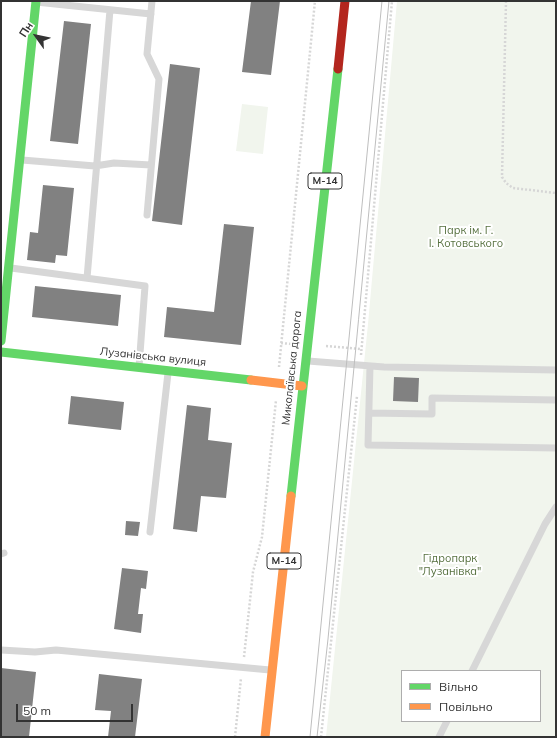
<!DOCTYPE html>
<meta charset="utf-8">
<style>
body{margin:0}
#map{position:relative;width:557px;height:738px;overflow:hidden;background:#fff;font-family:Mulish,sans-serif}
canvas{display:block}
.frame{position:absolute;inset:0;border:2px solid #333;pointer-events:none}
.legend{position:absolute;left:401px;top:670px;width:140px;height:52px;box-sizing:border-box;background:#fff;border:1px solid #adadad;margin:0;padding:5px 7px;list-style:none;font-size:12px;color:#333}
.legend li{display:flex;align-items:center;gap:8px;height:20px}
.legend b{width:20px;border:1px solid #adadad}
.north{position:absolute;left:16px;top:16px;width:40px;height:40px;-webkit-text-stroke:3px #fff;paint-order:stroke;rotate:303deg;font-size:11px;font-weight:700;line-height:16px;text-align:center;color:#333}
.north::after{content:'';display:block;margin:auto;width:14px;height:18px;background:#333;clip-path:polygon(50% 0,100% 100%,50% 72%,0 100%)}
.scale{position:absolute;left:16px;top:704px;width:117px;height:18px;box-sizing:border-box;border:2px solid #333;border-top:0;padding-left:5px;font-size:12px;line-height:14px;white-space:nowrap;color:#333;-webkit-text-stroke:3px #fff;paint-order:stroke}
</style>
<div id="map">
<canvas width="557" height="738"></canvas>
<div class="frame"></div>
<ul class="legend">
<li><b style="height:5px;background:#63d668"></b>Вільно</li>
<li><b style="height:5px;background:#ff974d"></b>Повільно</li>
</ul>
<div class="north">Пн</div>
<div class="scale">50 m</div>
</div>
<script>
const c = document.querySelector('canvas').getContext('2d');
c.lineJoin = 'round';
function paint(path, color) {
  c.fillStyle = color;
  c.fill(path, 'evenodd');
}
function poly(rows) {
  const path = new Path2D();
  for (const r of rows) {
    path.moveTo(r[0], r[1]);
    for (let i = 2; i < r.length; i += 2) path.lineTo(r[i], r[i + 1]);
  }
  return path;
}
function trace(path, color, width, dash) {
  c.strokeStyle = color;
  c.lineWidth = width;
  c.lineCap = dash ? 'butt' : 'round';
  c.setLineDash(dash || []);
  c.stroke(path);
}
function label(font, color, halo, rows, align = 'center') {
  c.font = font + ' Mulish,sans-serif';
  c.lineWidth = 4;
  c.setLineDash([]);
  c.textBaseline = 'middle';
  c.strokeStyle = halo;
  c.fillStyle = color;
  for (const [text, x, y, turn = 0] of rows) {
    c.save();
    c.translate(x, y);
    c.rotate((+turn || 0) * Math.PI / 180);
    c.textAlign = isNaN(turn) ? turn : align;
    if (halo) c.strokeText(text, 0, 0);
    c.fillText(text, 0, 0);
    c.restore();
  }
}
const green = poly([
 [397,1,556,1,556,737,326,737,368,324],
 [402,671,540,671,540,721,402,721],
 [242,104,268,107,263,154,236,151]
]);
const building = poly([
 [251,1,280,1,271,75,242,72],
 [64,21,91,24,78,144,50,141],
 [170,64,200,68,182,225,152,221],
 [43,185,74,188,67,256,56,255,55,263,27,260,30,232,38,233],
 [224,224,254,227,241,345,164,337,167,307,214,312],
 [35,286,121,295,118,326,32,317],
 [394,377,419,378,418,402,393,401],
 [71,396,124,402,121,430,68,424],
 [187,405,211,408,208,440,232,443,226,498,201,496,197,532,173,529],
 [126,521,140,522,138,536,125,535],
 [122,568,148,571,146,589,141,588,138,614,143,614,141,633,114,629],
 [1,668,36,672,29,737,1,737],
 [99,674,142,679,135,737,108,737,111,711,95,710]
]);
const path = poly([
 [506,1,502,177,506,183,513,188,556,193],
 [281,343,291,344],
 [326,346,361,349],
 [361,355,392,1],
 [279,367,315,1],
 [244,657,253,572,262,537,276,400],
 [235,737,241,678],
 [321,737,357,396]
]);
const lane = poly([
 [36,2,151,14],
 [22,160,95,166,114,163,151,165],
 [147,215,159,79,147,54,152,1],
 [11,268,145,286,139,367],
 [87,278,110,10],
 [308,361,384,367,556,370],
 [370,366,368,445,556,448],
 [369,413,432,414,432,398,556,400],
 [150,532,168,373],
 [1,554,4,553],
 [1,650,35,652,56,650,270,670],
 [472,671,545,524,556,507],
 [439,737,447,721]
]);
const fast = poly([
 [1,341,36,1],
 [1,352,251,380],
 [291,496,338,69]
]);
const slow = poly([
 [251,380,302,386],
 [265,737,291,496]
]);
const jam = poly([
 [338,69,345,1]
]);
const tram = poly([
 [310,737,382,1],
 [317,737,328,639,389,1]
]);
const shields = [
 [325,181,34],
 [284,561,34]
];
const shieldNames = [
 ["М-14",325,181],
 ["М-14",284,561]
];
const parkNames = [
 ["Парк ім. Г.",466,231],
 ["І. Котовського",466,244],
 ["Гідропарк",450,559],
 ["\"Лузанівка\"",450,572]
];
const streetNames = [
 ["Лузанівська вулиця",153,357,6],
 ["Миколаївська дорога",292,368,-84]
];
paint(green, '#f1f5ed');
paint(building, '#818181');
trace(path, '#d6d6d6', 2.5, [2, 2]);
trace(lane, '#d7d7d7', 7);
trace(fast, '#63d668', 9);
trace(slow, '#ff974d', 9);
trace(jam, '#b3261e', 9);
trace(tram, '#bebebe', 1);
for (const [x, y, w] of shields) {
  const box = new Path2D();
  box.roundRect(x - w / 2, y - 8, w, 16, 3);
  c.fillStyle = '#fff';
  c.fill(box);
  trace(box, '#333', 1);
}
label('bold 10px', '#333', null, shieldNames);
label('11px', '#56703f', '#fff', parkNames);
label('11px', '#333', '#fff', streetNames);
</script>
